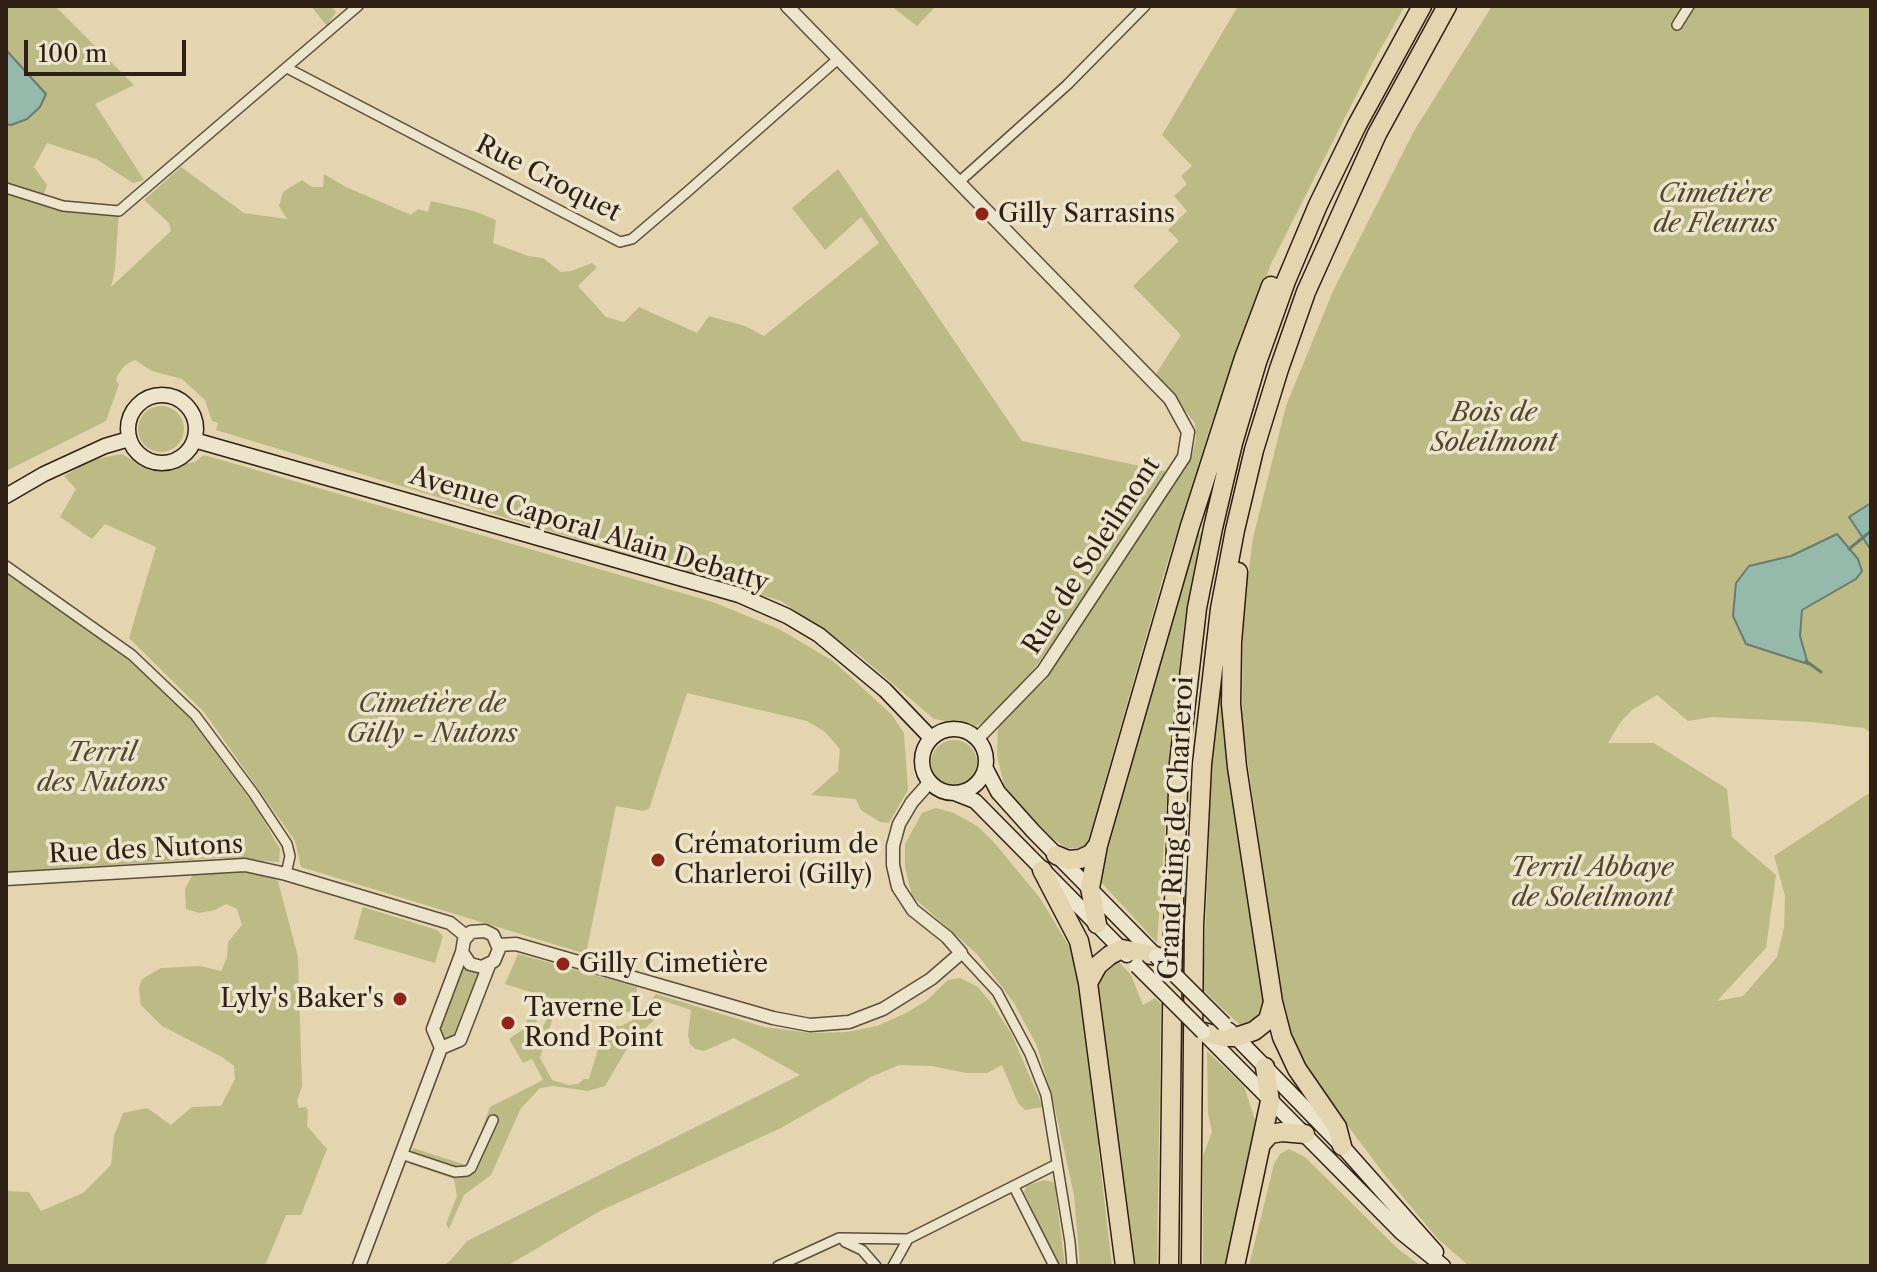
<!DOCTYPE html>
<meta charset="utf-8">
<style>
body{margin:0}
#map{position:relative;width:1877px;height:1272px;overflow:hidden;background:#e4d5b0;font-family:"Libre Caslon Text",serif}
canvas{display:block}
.frame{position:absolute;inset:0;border:8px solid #2f1f15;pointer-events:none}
.scale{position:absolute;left:24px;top:40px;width:162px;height:36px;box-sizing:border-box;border:4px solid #2f1f15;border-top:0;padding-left:10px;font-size:24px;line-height:28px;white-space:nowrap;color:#2f1f15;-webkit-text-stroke:6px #ede4cc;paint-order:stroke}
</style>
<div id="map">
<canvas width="1877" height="1272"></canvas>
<div class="frame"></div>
<div class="scale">100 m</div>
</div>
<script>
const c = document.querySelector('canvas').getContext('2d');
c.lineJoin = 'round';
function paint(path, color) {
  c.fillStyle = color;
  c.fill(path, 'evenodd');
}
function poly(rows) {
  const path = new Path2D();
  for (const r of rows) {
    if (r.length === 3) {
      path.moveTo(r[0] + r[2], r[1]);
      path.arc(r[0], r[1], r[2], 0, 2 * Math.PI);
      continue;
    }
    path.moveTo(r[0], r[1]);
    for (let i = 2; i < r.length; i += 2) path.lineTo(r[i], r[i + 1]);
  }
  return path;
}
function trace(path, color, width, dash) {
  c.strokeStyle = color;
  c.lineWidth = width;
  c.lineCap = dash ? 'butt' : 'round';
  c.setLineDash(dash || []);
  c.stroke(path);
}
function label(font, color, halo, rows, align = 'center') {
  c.font = font + ' "Libre Caslon Text",serif';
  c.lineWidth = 7;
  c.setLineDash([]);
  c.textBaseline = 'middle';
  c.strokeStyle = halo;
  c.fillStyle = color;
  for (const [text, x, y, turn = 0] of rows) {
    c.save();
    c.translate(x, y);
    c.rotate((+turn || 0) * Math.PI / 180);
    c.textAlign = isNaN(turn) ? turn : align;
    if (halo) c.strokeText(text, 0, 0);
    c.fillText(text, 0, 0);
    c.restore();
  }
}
const green = poly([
 [6,6,55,6,134,85,95,104,144,180,133,183,96,159,47,143,34,167,47,185,43,197,119,211,115,269,111,287,171,231,169,223,144,200,181,167,244,213,287,219,279,206,283,192,302,180,312,187,323,187,324,174,346,187,411,215,418,209,428,212,431,201,474,211,496,220,493,243,528,256,543,258,561,272,571,271,592,263,597,267,578,286,606,317,624,322,639,307,697,333,709,316,745,326,764,336,879,243,861,217,825,250,792,208,838,169,1022,441,1173,473,1144,504,1087,595,1036,666,994,717,976,726,934,719,859,655,781,601,216,430,218,423,212,421,205,400,182,379,152,371,135,360,125,365,117,376,116,381,119,384,106,421,6,471],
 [311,6,331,6,336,12,327,26],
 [891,6,936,6,917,26],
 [1238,6,1405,6,1373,62,1271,264,1212,422,1166,567,1086,848,1067,848,1053,839,1005,789,997,755,998,719,1044,682,1192,455,1196,439,1195,423,1156,374,1181,335,1133,286,1179,241,1168,230,1187,211,1174,196,1187,184,1181,176,1192,166,1162,135],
 [1492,6,1871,6,1871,503,1850,517,1871,550,1871,733,1864,728,1812,722,1712,717,1688,721,1657,695,1632,710,1620,723,1608,743,1654,743,1727,789,1732,837,1776,875,1766,948,1717,1001,1743,996,1777,957,1784,927,1785,896,1774,856,1871,792,1871,1266,1469,1266,1438,1239,1387,1178,1311,1077,1291,1035,1279,983,1242,722,1243,614,1253,538,1286,406,1333,291,1414,131],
 [1837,534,1858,559,1856,579,1802,610,1800,636,1807,663,1746,644,1749,566,1791,556],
 [161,429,23],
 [121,454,153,470,195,462,204,455,713,602,779,629,833,661,892,715,904,733,908,790,889,823,880,822,861,810,856,799,811,795,838,771,840,749,824,731,807,721,687,693,649,809,643,811,616,806,586,954,301,867,295,841,204,712,129,638,156,547,105,524,92,539,60,517,76,489,64,476,92,460],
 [1202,532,1184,625,1171,744,1157,943,1099,880,1178,603,1193,538],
 [6,571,130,659,192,720,257,809,280,849,279,862,218,858,6,872],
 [1223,659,1266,1007,1252,1026,1240,1025,1203,990,1212,760],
 [954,763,23],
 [936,808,954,813,977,826,992,840,1040,898,1070,948,1076,965,1096,1107,1099,1155,1112,1266,1080,1266,1074,1195,1053,1100,1037,1046,1014,1003,977,954,912,896,905,867,905,844,922,813],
 [245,871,266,872,278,881,298,957,302,1086,297,1101,299,1108,305,1107,308,1110,307,1126,327,1149,301,1215,286,1215,265,1266,235,1266,235,1264,230,1266,6,1266,6,1191,29,1192,41,1211,83,1193,111,1165,114,1136,123,1113,147,1108,171,1125,192,1107,221,1106,235,1079,234,1066,222,1057,162,1026,141,1005,139,988,142,979,161,968,200,966,221,971,227,958,228,942,242,925,237,909,226,904,215,910,199,913,186,909,185,889,193,874],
 [363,907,437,930,443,936,435,963,354,939],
 [518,954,637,987,636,999,631,1010,621,1016,611,1017,505,984],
 [1118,961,1131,975,1143,1005,1155,998,1161,1004,1157,1266,1132,1266,1097,996,1100,977,1112,963],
 [464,967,479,973,454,1035,448,1040,440,1033,442,1024],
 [960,978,978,987,992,1004,1011,1033,1043,1107,1025,1110,1018,1103,1002,1065,987,1073,967,1073,931,1066,899,1065,871,1077,779,1129,600,1211,507,1266,442,1266,450,1261,467,1241,800,1075,734,1038,704,1051,695,1049,690,1044,688,1035,691,1010,661,1000,663,1012,632,1040,605,1086,588,1091,553,1086,540,1088,528,1101,521,1108,491,1175,464,1195,449,1229,446,1224,457,1196,454,1179,410,1164,413,1148,469,1166,490,1107,543,1080,532,1059,523,1063,509,1039,525,1028,529,1012,536,1014,537,1030,529,1032,535,1045,550,1011,555,1011,540,1058,552,1080,569,1085,578,1084,584,1079,589,1079,605,1026,621,1026,631,1021,656,994,764,1027,811,1033,847,1032,877,1026,906,1013,926,1001,948,980],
 [1207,1051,1244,1086,1256,1123,1226,1266,1203,1266,1203,1156,1212,1132,1208,1113],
 [1289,1149,1305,1157,1398,1249,1421,1266,1249,1266,1274,1164,1280,1154],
 [1044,1180,1053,1182,1055,1187,1065,1266,1059,1266,1024,1192,1026,1186]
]);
const water = poly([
 [6,50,46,94,40,107,27,119,11,125,6,124,6,50],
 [1871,503,1871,550,1849,517,1871,503],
 [1837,534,1858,559,1862,571,1856,579,1802,610,1800,636,1808,664,1746,644,1733,616,1736,583,1749,566,1791,556,1837,534]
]);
const stream = poly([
 [1849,549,1871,531],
 [1806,661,1821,672]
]);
const minor = poly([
 [1677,25,1689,6],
 [287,68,620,242,632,239,687,192,838,59],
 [959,182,1067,85,1145,6],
 [6,188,63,206,119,211,358,6],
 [6,566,132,655,195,715,254,794,287,844,290,856,286,874],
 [961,953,997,992,1030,1054,1046,1095,1070,1242,1072,1266],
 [401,1154,455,1172,467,1171,471,1168,493,1120],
 [1014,1187,1054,1266],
 [845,1242,862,1250,876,1266],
 [778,1266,839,1238,908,1239,1057,1164],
 [893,1266,908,1239]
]);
const tertiary = poly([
 [787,6,1170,399,1188,432,1184,457,1043,671,977,739],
 [6,879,245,865,286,874,450,923,466,936],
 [498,945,516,944,773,1018,810,1025,849,1022,883,1009,931,979,961,953,947,937,913,910,898,887,893,865,893,846,899,824,912,802,929,783],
 [441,1048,460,1040,489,965],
 [359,1266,441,1048,433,1029,462,952,464,940,471,932,485,931,493,935,499,949,494,961,482,967,470,964,462,952]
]);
const secondary = poly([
 [162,429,34],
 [194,440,739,595,787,616,819,635,885,690,931,738],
 [6,496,44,474,105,446,129,439],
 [954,761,32],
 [986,769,998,792,1033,831,1156,956],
 [957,794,975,801,981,807,1127,955],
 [1229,1030,1342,1146,1436,1252],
 [1203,1032,1402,1233,1443,1266]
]);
const motorway = poly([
 [1238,572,1232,642,1231,704,1237,767,1273,1002,1282,1037,1297,1069,1337,1127,1342,1146],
 [1056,855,1068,860,1080,859,1091,854,1098,845],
 [1042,870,1079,941,1088,983,1125,1266],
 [1097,924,1090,888,1098,845,1190,526,1244,358,1271,286],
 [1088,983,1098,965,1110,955,1122,949,1156,956],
 [1203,1032,1222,1037,1236,1037,1254,1031,1268,1020,1273,1002],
 [1262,1143,1270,1134,1282,1132,1305,1134],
 [1169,1266,1173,929,1179,763,1197,608,1213,528,1233,443,1257,362,1286,281,1318,205,1357,125,1422,6],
 [1191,1266,1194,926,1202,764,1220,609,1235,530,1254,450,1279,369,1306,292,1377,134,1447,6],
 [1235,1266,1270,1101,1265,1067]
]);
const secondaryBridge = poly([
 [1156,956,1224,1024],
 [1137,966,1203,1032]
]);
const markers = [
 [982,214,8,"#8f2418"],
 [658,860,8,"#8f2418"],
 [563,964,8,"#8f2418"],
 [400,999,8,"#8f2418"],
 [508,1023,8,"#8f2418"]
];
const streetNames = [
 ["Rue Croquet",548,179,27],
 ["Avenue Caporal Alain Debatty",589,530,17],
 ["Rue de Soleilmont",1092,556,-57],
 ["Grand Ring de Charleroi",1177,828,-87],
 ["Rue des Nutons",146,850,-3]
];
const parkNames = [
 ["Cimetière",1715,194],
 ["de Fleurus",1715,224],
 ["Bois de",1494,413],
 ["Soleilmont",1494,443],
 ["Cimetière de",432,704],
 ["Gilly - Nutons",432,734],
 ["Terril",102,753],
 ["des Nutons",102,783],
 ["Terril Abbaye",1592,868],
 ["de Soleilmont",1592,898]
];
const poiNames = [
 ["Gilly Sarrasins",998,214],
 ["Crématorium de",674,845],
 ["Charleroi (Gilly)",674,875],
 ["Gilly Cimetière",579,964],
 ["Lyly's Baker's",384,999,"right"],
 ["Taverne Le",524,1008],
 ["Rond Point",524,1038]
];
paint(green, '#bcbb86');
paint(water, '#95b9ab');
trace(water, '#6c7b6f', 2);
trace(stream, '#6c7b6f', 3);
trace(minor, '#5c4c3c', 12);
trace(tertiary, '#5c4c3c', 15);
trace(secondary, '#2f1f15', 17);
trace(motorway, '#2f1f15', 21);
trace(minor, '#ede4cc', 9);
trace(tertiary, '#ede4cc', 12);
trace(secondary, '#ede4cc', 14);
trace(motorway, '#e4d5b0', 18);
trace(secondaryBridge, '#2f1f15', 17, []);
trace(secondaryBridge, '#ede4cc', 14);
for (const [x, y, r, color] of markers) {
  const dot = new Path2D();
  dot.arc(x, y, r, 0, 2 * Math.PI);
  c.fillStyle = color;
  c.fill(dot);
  trace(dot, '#ede4cc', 3);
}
label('26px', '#2f1f15', '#ede4cc', streetNames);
label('italic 26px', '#524631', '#ede4cc', parkNames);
label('26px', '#2f1f15', '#ede4cc', poiNames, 'left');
</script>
